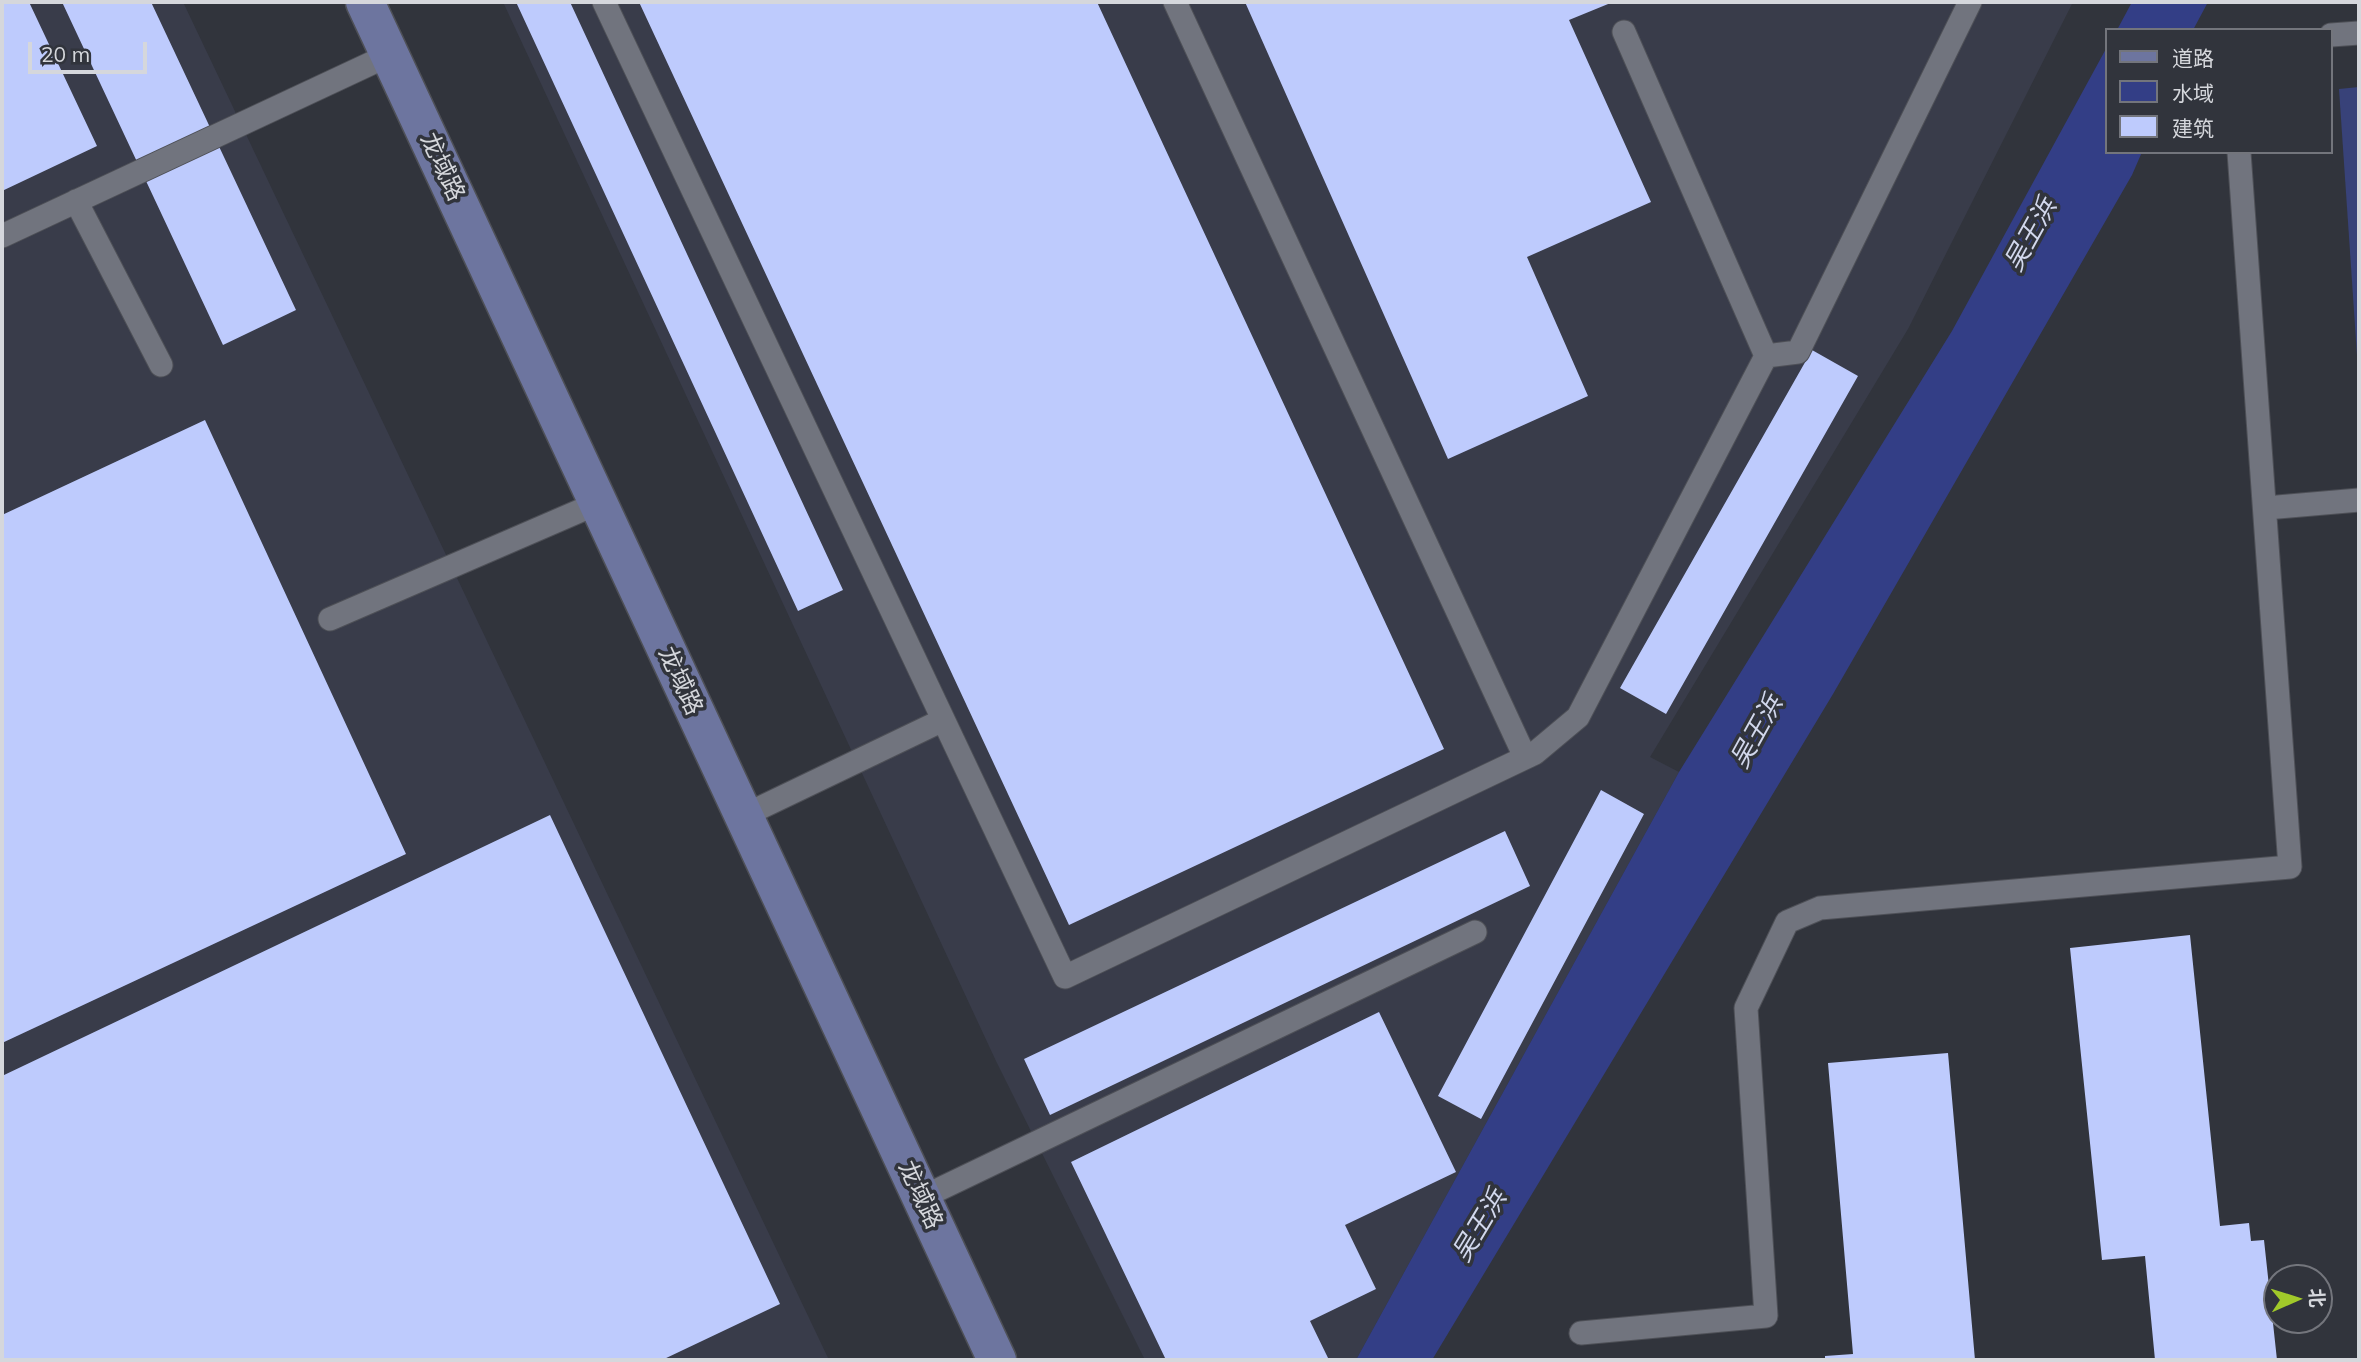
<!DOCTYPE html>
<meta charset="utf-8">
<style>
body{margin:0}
#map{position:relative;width:2361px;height:1362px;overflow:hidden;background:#31343c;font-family:Mulish,"Noto Sans SC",sans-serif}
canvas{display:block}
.frame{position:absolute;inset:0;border:4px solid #d5d7dc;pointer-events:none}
.legend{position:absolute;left:2105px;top:28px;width:228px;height:126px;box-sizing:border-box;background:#31343c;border:2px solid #73757c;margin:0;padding:9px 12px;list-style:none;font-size:21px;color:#d5d7dc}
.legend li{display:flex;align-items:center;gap:14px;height:35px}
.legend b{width:35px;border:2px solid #73757c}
.north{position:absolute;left:2263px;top:1264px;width:70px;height:70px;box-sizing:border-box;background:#31343c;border:2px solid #73757c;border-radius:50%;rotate:87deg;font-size:19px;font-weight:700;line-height:28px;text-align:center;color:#d5d7dc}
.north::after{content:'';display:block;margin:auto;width:24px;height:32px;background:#a1c92a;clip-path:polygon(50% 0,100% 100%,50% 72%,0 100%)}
.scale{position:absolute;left:28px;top:42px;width:119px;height:32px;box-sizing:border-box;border:4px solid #d5d7dc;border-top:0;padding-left:9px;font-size:21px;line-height:24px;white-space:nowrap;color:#d5d7dc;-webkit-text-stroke:5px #31343c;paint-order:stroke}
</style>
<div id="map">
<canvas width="2361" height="1362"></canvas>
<div class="frame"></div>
<ul class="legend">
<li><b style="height:9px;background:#6d759f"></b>道路</li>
<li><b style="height:19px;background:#333e86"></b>水域</li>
<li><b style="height:19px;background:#becbfd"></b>建筑</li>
</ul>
<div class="north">北</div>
<div class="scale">20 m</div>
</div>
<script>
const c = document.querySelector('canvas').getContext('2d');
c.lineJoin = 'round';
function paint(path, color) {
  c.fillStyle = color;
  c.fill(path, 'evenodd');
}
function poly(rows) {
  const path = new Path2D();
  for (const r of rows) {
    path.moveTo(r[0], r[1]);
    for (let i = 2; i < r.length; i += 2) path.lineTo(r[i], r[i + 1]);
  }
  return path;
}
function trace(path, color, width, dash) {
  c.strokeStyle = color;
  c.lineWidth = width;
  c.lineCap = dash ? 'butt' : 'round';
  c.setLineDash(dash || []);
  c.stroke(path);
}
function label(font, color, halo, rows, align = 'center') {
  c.font = font + ' Mulish,"Noto Sans SC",sans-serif';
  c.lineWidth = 7;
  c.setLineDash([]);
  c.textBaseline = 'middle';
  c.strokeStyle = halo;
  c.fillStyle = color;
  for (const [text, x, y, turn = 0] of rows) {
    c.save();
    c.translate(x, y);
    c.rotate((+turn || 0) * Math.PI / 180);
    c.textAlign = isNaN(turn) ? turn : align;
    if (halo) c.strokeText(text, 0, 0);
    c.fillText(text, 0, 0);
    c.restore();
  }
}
const built = poly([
 [2,2,183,2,829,1360,2,1360],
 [503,2,2073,2,1908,329,1650,757,1679,772,1356,1360,1145,1360,996,1061]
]);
const green = poly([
 [2359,87,2359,385,2339,89]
]);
const water = poly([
 [2132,2,2208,2,2193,30,2117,30],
 [2107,47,2107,152,2142,152,2132,175,1833,694,1432,1360,1356,1360,1679,772,1952,331]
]);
const building = poly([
 [2,2,29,2,97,146,2,191],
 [62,2,151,2,296,310,223,345],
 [516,2,570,2,843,590,798,611],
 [639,2,1097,2,1444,749,1069,925],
 [1245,2,1613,2,1569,20,1651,202,1527,257,1588,396,1448,459],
 [1812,350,1858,376,1666,714,1620,688],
 [205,420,406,854,2,1043,2,515],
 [1601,790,1644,814,1481,1119,1438,1096],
 [550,815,780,1304,662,1360,2,1360,2,1076],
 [1505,831,1530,886,1050,1115,1024,1059],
 [2190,935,2220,1226,2249,1223,2251,1241,2264,1240,2277,1360,2155,1360,2145,1256,2102,1260,2070,948],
 [1379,1012,1456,1172,1345,1225,1376,1289,1310,1321,1329,1360,1166,1360,1071,1162],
 [1948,1053,1975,1360,1825,1360,1825,1356,1853,1354,1828,1063]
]);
const lane = poly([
 [604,2,1065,977,1535,753,1578,717,1766,356,1624,32],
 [1175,2,1525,757],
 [2331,35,2359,33],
 [76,201,161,365],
 [2,236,389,55],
 [1766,356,1798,352,1970,2],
 [2266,508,2359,500],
 [330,619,598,503],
 [743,816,943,720],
 [921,1198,1475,932],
 [1581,1333,1766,1316,1746,1008,1787,922,1820,908,2290,867,2239,152]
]);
const secondary = poly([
 [365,2,997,1360]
]);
const streetNames = [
 ["龙域路",442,167,65],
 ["龙域路",680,681,65],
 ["龙域路",920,1195,65]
];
const waterNames = [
 ["吴王浜",2031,235,-61],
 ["吴王浜",1757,732,-61],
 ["吴王浜",1480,1226,-59]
];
paint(built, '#393c4a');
paint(green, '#384279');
paint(water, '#333e86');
paint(building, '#becbfd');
trace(lane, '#4e5057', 25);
trace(secondary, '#4e5057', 41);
trace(lane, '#71747e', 23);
trace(secondary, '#6d759f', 38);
label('24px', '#d5d7dc', '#31343c', streetNames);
label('italic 26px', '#d2d8ed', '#31343c', waterNames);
</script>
